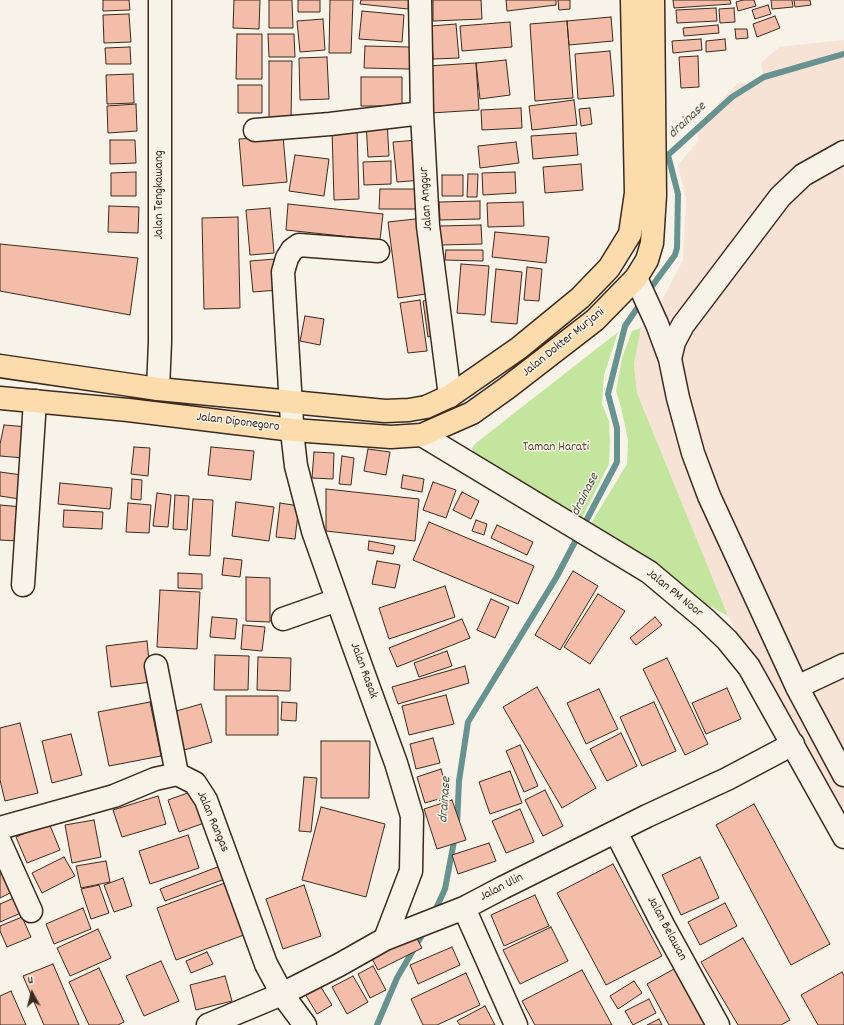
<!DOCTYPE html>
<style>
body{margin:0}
#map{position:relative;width:844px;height:1025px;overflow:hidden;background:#f7f3e8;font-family:Dekko,sans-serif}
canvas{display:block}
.north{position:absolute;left:12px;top:973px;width:40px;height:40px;-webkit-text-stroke:3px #f7f3e8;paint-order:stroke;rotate:353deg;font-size:11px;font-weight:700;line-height:16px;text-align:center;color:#3b2a1e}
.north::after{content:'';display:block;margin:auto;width:14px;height:18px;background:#3b2a1e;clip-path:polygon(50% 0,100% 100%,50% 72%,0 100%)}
</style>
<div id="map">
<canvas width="844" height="1025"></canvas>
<div class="north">U</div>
</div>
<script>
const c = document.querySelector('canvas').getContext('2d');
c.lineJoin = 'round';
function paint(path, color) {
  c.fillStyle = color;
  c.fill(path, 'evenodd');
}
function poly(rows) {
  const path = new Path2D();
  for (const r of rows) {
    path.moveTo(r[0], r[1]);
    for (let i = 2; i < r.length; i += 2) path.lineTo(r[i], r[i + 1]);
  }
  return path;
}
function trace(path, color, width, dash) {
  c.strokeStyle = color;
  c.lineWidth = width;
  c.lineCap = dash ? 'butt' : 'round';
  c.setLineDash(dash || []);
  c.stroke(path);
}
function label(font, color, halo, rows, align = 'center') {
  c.font = font + ' Dekko,sans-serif';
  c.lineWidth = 3;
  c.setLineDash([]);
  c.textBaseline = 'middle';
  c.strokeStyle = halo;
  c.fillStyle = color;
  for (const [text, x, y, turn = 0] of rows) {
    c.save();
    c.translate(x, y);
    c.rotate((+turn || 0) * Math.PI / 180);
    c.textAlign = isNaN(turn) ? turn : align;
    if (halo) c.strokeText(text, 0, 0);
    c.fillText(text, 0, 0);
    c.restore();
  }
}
const built = poly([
 [844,40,844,825,728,616,637,393,634,364,641,328,659,306,683,260,686,199,678,165,699,140,696,127,737,84,764,81,761,63,779,47]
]);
const green = poly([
 [641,328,634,364,637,393,728,616,691,596,590,525,627,464,628,440,621,407,616,391,622,358,632,331],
 [618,332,604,375,602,404,609,421,610,442,609,464,578,526,474,455,472,448,476,443]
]);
const stream = poly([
 [647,293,675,255,677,248,678,194,668,155,732,97,764,77,844,54],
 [457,825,459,781,468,722,556,578,617,462,617,428,608,394,625,326,642,301],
 [434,913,445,889,455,836],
 [377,1025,397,978,425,930]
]);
const building = poly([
 [103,0,129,0,130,10,103,11,103,0],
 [234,0,260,0,259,29,233,28,234,0],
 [269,0,292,0,293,28,269,28,269,0],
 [298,0,320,0,320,12,298,12,298,0],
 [330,0,353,0,351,53,329,53,330,0],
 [361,0,409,0,408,9,360,4,361,0],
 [433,0,481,0,482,19,433,21,433,0],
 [506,0,556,0,556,5,507,11,506,0],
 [558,0,570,0,570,9,559,10,558,0],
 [673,0,730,0,731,4,674,8,673,0],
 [743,0,754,0,756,6,738,11,736,2,743,0],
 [771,0,792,0,793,7,772,9,771,0],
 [794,0,810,0,811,5,795,7,794,0],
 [768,5,771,14,755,19,752,10,768,5],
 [716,8,717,21,677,23,676,10,716,8],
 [734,8,735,22,720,23,719,9,734,8],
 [362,11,404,15,402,42,359,39,362,11],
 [129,14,131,42,104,43,103,15,129,14],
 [775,16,780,28,757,37,753,24,775,16],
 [611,17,613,41,569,45,567,21,611,17],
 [323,19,325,50,300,52,297,21,323,19],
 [567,21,573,98,535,101,530,24,567,21],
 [510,22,512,47,462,51,460,26,510,22],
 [456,24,459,58,433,59,431,26,456,24],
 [718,25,719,33,684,36,683,28,718,25],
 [735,29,747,29,748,38,736,39,735,29],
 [237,34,262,34,262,79,236,79,237,34],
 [268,34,294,34,295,57,269,57,268,34],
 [701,39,702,50,673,53,672,41,701,39],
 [725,39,726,50,706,52,706,41,725,39],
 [365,46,410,47,410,69,364,68,365,46],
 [130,47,131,64,106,64,105,48,130,47],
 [610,51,614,96,578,99,575,54,610,51],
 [698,56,699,87,681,88,679,57,698,56],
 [327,57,329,99,300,100,299,58,327,57],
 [506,60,510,95,480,99,476,63,506,60],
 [269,61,292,61,291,119,269,119,269,61],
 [476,63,479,110,431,113,428,66,476,63],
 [133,74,134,103,107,104,106,75,133,74],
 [361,77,402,77,402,106,361,106,361,77],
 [238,85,262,85,262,113,238,113,238,85],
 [574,100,577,125,532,130,529,106,574,100],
 [136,104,137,131,108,133,107,106,136,104],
 [521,108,522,128,482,130,481,110,521,108],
 [590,108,592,124,581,126,579,109,590,108],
 [387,121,389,156,368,157,366,123,387,121],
 [357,128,359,199,334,200,332,129,357,128],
 [576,133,578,155,533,159,531,136,576,133],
 [283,136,287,182,243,186,239,139,283,136],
 [110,140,135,140,136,163,110,164,110,140],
 [418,140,422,180,397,182,393,142,418,140],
 [516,142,519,163,480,168,478,146,516,142],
 [295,155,329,159,324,196,289,191,295,155],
 [391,161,391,184,364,185,363,162,391,161],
 [581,164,583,190,545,193,543,167,581,164],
 [136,172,136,196,111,196,111,173,136,172],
 [515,172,516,193,483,195,482,173,515,172],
 [468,174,478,174,477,197,467,197,468,174],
 [442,175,463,175,463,196,442,196,442,175],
 [380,189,419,189,419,209,379,209,380,189],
 [480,201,480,219,440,220,439,202,480,201],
 [523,202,524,226,488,227,487,203,523,202],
 [288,204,383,214,380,240,286,230,288,204],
 [109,206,139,207,138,233,108,232,109,206],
 [270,208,274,253,250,255,246,210,270,208],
 [238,217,240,308,204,309,202,218,238,217],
 [424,218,433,293,398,298,388,222,424,218],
 [481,225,482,244,441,245,440,226,481,225],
 [495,232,549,237,546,263,492,257,495,232],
 [0,244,138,258,130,315,0,291,0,244],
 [446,250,483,250,483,261,445,260,446,250],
 [275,259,278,290,253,292,250,261,275,259],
 [461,264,489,266,485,315,457,313,461,264],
 [527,267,542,269,539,301,524,300,527,267],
 [496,269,522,272,517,324,491,322,496,269],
 [420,300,427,351,408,353,400,303,420,300],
 [431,300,436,335,428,337,423,301,431,300],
 [305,316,324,319,320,345,300,341,305,316],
 [4,425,28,427,24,458,0,456,0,444,4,425],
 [134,447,150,448,148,476,131,474,134,447],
 [211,447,254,451,251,480,208,475,211,447],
 [368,449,390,452,386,475,364,471,368,449],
 [314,452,334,453,333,479,312,478,314,452],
 [342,456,354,458,351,485,339,484,342,456],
 [0,472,29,476,26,500,0,496,0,472],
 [403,475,424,479,422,492,401,488,403,475],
 [132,479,142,480,141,500,131,499,132,479],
 [433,482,456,490,446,518,423,510,433,482],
 [60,483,112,488,110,509,58,504,60,483],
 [326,489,419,499,415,541,326,531,326,489],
 [462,492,479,501,471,519,453,510,462,492],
 [157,493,171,495,168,527,153,526,157,493],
 [175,495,189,496,187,530,173,529,175,495],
 [193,499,213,500,210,556,189,555,193,499],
 [236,502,274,507,269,541,232,536,236,502],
 [128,503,151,505,149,533,126,532,128,503],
 [280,503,299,506,295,539,276,537,280,503],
 [0,505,22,507,18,541,0,540,0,505],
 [64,510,103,512,102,529,63,527,64,510],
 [476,520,487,524,484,535,472,531,476,520],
 [429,522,534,566,518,604,413,560,429,522],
 [497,525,533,542,527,555,491,538,497,525],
 [369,541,395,546,393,554,368,550,369,541],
 [224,558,242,560,240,577,222,575,224,558],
 [377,561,400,565,395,588,372,584,377,561],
 [573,571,598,586,560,650,535,635,573,571],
 [178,573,202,574,202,589,178,588,178,573],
 [246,577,270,578,270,622,246,621,246,577],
 [445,586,455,617,389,639,379,608,445,586],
 [160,590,200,592,197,649,157,647,160,590],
 [598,594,625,611,590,664,564,647,598,594],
 [491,599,509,607,495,638,477,630,491,599],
 [212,617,237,619,235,639,210,637,212,617],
 [655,617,662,625,636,645,630,638,655,617],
 [462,619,470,638,397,667,389,648,462,619],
 [243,625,265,627,262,651,241,649,243,625],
 [147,641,151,682,111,687,106,646,147,641],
 [447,651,452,666,419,677,414,663,447,651],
 [215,655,249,656,248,690,214,690,215,655],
 [258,657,291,658,290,691,257,690,258,657],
 [667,658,708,744,685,755,643,669,667,658],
 [465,666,469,683,398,704,392,687,465,666],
 [537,687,596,788,562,808,503,707,537,687],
 [727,688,741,719,706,734,692,703,727,688],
 [599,689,618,729,586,744,567,703,599,689],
 [446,695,454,724,409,735,402,706,446,695],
 [226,696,278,696,278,735,226,735,226,696],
 [150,702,161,756,109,766,98,712,150,702],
 [282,702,297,703,296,721,281,720,282,702],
 [654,702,676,751,642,766,620,717,654,702],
 [201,704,212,742,184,750,173,712,201,704],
 [20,723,38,793,5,801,0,780,0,728,20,723],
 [621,733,637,766,607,781,590,749,621,733],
 [71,734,82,775,52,783,42,741,71,734],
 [433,738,440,763,416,769,410,744,433,738],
 [321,741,370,741,369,798,321,798,321,741],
 [520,745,538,786,524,792,506,751,520,745],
 [441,769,449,796,425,803,417,777,441,769],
 [510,771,522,803,490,814,479,782,510,771],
 [304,777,317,778,311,832,299,831,304,777],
 [196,790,207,822,179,832,168,800,196,790],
 [545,790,563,826,543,836,525,800,545,790],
 [158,796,166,824,122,837,113,810,158,796],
 [452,800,466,840,437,849,424,809,452,800],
 [754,804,830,944,791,965,716,825,754,804],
 [321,807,385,824,366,897,302,880,321,807],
 [520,809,534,842,506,853,492,821,520,809],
 [94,820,101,857,72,863,65,825,94,820],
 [49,823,60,850,27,863,16,837,49,823],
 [188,835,199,868,150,884,139,851,188,835],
 [489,843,496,861,458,874,452,855,489,843],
 [64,857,75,876,42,893,32,873,64,857],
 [700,857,719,898,681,915,662,875,700,857],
 [106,861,110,882,81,888,76,866,106,861],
 [613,864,662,956,606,985,557,893,613,864],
 [220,866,225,879,165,901,160,889,220,866],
 [0,868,12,892,0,898,0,868],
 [123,878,132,906,114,912,104,885,123,878],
 [233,880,252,932,176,960,157,908,233,880],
 [99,885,109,913,91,919,81,889,99,885],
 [304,885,321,936,283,949,266,899,304,885],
 [535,895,549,926,504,946,491,915,535,895],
 [14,898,21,913,0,922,0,904,14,898],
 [725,903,737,926,700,945,688,922,725,903],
 [83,908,91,929,54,944,46,924,83,908],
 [22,917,31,937,7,947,0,931,0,926,22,917],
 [551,927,568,961,520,984,503,950,551,927],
 [98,929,111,958,70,976,57,948,98,929],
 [413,931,422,948,378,970,369,953,413,931],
 [743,938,790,1020,781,1025,738,1025,701,962,743,938],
 [452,947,460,965,418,984,410,965,452,947],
 [207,952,213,964,191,973,186,961,207,952],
 [161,961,179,1001,144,1016,126,976,161,961],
 [53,964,79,1025,44,1025,23,976,53,964],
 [373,966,386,990,370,998,358,974,373,966],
 [99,968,124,1022,118,1025,89,1025,69,982,99,968],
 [674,969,705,1025,669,1025,647,984,674,969],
 [582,970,612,1025,535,1025,522,1001,582,970],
 [842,972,844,976,844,1025,818,1025,801,995,842,972],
 [466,973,480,1005,437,1025,423,1025,411,999,466,973],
 [225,976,232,1001,196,1010,190,985,225,976],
 [353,976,368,1002,347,1014,332,987,353,976],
 [634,981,642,993,618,1009,610,996,634,981],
 [319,984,332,1005,317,1014,305,994,319,984],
 [11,991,26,1025,0,1025,0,996,11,991],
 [649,999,656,1013,633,1025,625,1011,649,999],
 [485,1006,495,1025,460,1025,457,1021,485,1006],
 [659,1019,662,1025,647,1025,659,1019]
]);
const minor = poly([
 [420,0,422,113,428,226,450,396],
 [255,130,330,124,422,113],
 [844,152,803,175,780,197,683,325,674,342,670,359,678,398,693,453,709,496,797,687,844,775],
 [378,251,299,245,292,250,287,258,283,272,293,440,296,466,313,531,354,647,396,763,412,816,411,871,385,939],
 [636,278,657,324,670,359],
 [158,389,160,342,160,0],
 [422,435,649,572,705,619,727,640,749,667,844,837],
 [23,585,35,401],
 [283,619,337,600],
 [156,666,177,774],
 [797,687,844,665],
 [0,828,114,796,155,779,177,774,195,783,206,800,266,964,282,994,305,1025],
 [616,832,663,925,718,1025],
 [0,842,31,911],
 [464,908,516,1025],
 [208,1025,282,994,339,965,385,939,464,908,502,888,647,816,727,779,793,744]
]);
const major = poly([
 [0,366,158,389,385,411,409,410,426,407,450,396,519,348,580,298,609,268,630,234,636,193,632,0],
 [0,398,128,410,293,430,391,437,422,435,472,413,507,388,595,320,636,278,647,260,652,243,655,195,653,0]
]);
const streetNames = [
 ["Jalan Tengkawang",160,195,-90],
 ["Jalan Anggur",427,199,-94],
 ["Jalan Dokter Murjani",564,343,-39],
 ["Jalan Diponegoro",238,423,7],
 ["Jalan PM Noor",674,594,39],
 ["Jalan Rasak",363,671,70],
 ["Jalan Rangas",212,822,67],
 ["Jalan Ulin",502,888,-27],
 ["Jalan Belawan",666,929,62]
];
const parkNames = [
 ["Taman Harati",556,448]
];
const waterNames = [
 ["drainase",688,121,-43],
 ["drainase",586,495,-63],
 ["drainase",446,800,-86]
];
paint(built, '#f6e3d5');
paint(green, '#c3e59e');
trace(stream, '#689290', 6);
paint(building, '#f4bda9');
trace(building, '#3b2a1e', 1);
trace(minor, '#3b2a1e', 25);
trace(major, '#3b2a1e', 25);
trace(minor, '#f7f3e8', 22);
trace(major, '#fcdcac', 22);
label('13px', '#3b2a1e', '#f7f3e8', streetNames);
label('13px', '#564f38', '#f7f3e8', parkNames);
label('italic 14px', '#4e564e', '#f7f3e8', waterNames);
</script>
